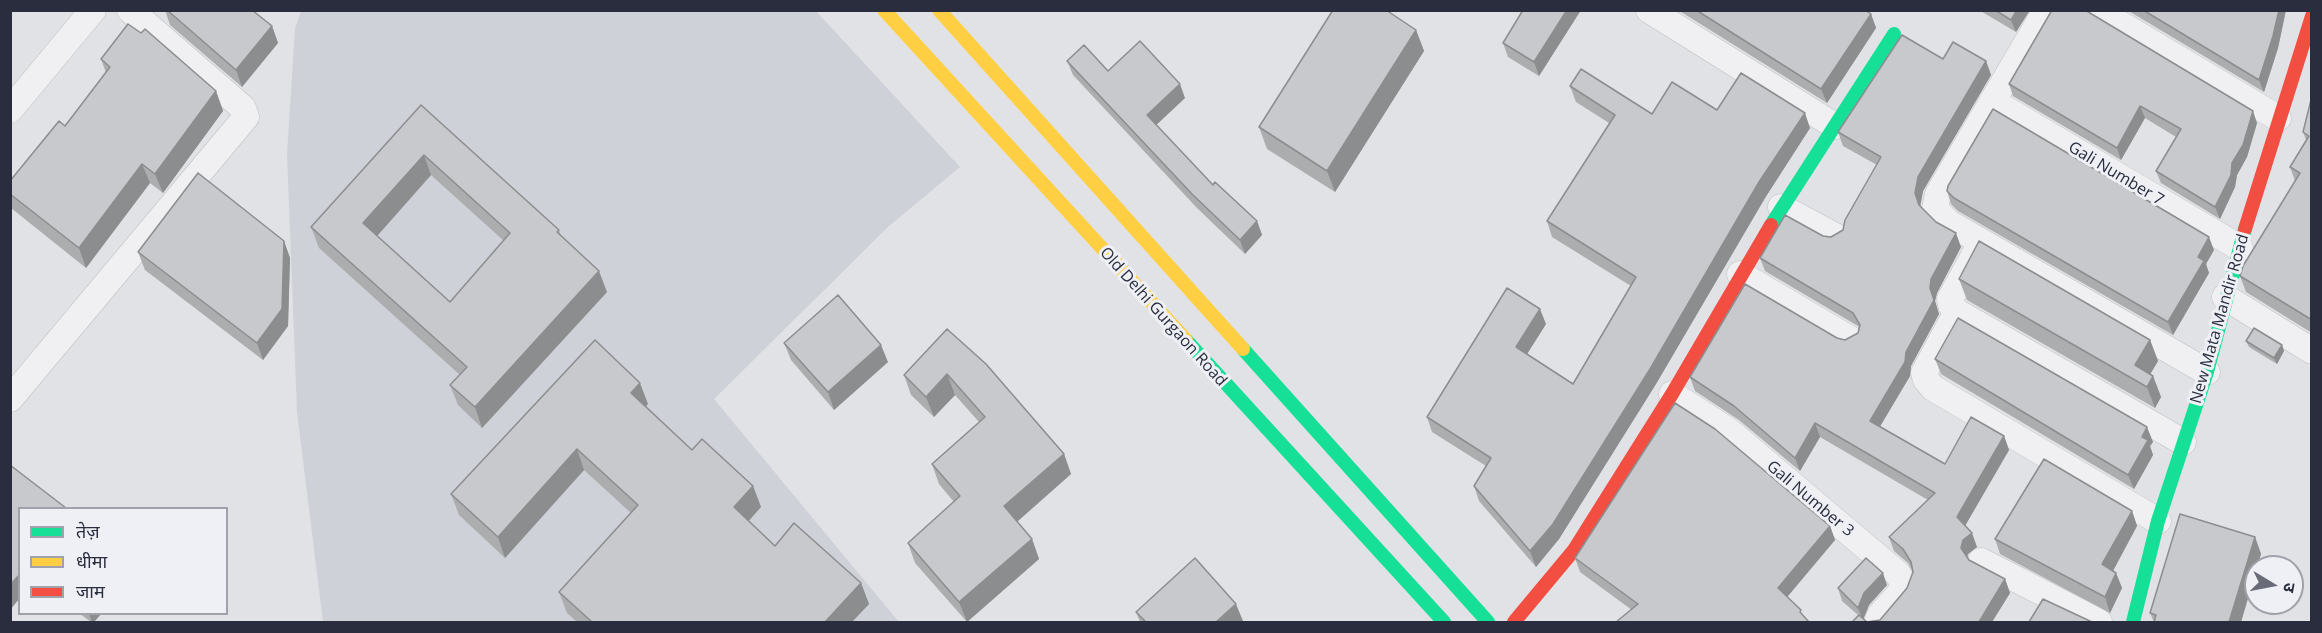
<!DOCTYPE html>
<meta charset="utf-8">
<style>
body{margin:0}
#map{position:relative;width:2322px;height:633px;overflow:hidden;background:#e1e2e5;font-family:"Open Sans","Noto Sans Devanagari",sans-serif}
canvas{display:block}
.frame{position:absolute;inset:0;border:12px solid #292d3d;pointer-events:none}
.legend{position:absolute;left:18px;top:507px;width:210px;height:108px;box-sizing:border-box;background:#eef0f5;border:2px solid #9fa2ab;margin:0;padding:8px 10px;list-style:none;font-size:18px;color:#292d3d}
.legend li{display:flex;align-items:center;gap:12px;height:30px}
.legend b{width:30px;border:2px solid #9fa2ab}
.north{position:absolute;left:2244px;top:555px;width:60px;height:60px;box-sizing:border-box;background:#eef0f5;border:2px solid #9fa2ab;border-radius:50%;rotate:100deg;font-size:16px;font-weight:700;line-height:24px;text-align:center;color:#292d3d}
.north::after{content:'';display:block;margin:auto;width:21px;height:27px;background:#696c78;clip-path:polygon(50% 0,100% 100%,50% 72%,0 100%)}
</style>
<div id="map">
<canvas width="2322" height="633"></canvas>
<div class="frame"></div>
<ul class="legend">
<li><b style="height:8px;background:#16e098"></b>तेज़</li>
<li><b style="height:8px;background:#ffcf43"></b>धीमा</li>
<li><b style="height:8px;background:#f24e42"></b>जाम</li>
</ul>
<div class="north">उ</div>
</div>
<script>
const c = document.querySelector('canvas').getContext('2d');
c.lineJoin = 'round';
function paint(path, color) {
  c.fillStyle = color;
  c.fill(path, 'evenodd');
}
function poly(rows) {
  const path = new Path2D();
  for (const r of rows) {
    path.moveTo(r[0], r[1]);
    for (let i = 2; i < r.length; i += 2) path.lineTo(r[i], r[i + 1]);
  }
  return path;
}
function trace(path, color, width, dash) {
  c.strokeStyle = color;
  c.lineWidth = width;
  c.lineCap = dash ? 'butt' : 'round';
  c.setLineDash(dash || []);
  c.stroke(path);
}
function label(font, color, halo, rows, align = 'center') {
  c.font = font + ' "Open Sans",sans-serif';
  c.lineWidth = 6;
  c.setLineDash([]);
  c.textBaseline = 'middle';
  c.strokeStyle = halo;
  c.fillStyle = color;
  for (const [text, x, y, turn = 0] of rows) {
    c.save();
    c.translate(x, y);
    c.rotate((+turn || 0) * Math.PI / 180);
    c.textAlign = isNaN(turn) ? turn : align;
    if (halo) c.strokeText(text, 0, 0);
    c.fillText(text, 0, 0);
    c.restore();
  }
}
const built = poly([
 [301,11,816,11,960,167,888,227,714,399,899,622,323,622,297,412,287,154,295,28]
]);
const street = poly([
 [1649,10,1835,126],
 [2046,10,1938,194,1935,209,1949,223,2207,372],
 [2097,10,2278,118],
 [1992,101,2240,248],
 [10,110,93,10],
 [1781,207,1835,236],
 [1976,252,1950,299,1951,305,1957,312,2183,442],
 [1740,274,1850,339],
 [2225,297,2312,351],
 [1957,312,1924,373,1926,380,1933,388,2158,521],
 [1672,394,1729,431,1898,574,1903,583,1901,592,1880,615,1877,622],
 [10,399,246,117,243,108,130,10],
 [1981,561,2099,622]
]);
const fast = poly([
 [1771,225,1894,34],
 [1186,340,1444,622],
 [1243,349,1488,622],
 [2133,622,2158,521,2207,372,2245,229]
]);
const slow = poly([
 [884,10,1186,340],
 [939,10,1243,349]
]);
const jam = poly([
 [2245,229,2312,16],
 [1514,622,1574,550,1672,394,1771,225]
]);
const wall = poly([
 [165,10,252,10,272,26,278,43,242,87,170,25],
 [1523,10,1581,10,1539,76,1508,57,1503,43],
 [1678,10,1865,10,1871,14,1876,28,1827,103],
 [1979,10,2030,10,2016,32],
 [2127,10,2286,10,2278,48,2264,92],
 [1416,30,1424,51,1335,192,1267,149,1259,127],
 [101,59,216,91,223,111,163,193,150,183,86,268,11,208,10,181,65,126,106,73],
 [1943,59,1986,61,1991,75,1923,191,1920,207,1961,247,1937,293,1935,301,1939,314,1911,366,1910,376,1880,426,1945,464,2004,436,2009,450,1965,526,1977,547,1968,554,1967,558,1969,560,2005,579,2010,593,1992,622,1852,622,1858,615,1842,601,1838,588,1887,585,1869,605,1863,619,1867,622,1880,620,1907,588,1913,572,1912,570,1908,563,1894,551,1889,537,1928,500,1820,437,1800,471,1739,420,1695,391,1690,377,1837,338,1845,340,1858,333,1859,328,1858,326,1765,271,1760,258,1823,236,1831,237,1843,230,1877,165,1843,146,1838,132],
 [1067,61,1108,71,1185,98,1156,125,1213,185,1257,221,1262,235,1245,254,1197,208,1073,75],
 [2009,84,2257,123,2247,157,2237,175,2235,187,2220,219,2161,183,2156,171,2176,137,2145,118,2121,160,2013,96],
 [1570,86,1652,114,1717,110,1810,128,1765,198,1656,384,1559,539,1536,567,1479,501,1474,486,1486,466,1432,432,1427,417,1546,324,1527,354,1573,384,1631,286,1552,237,1547,221,1609,123,1576,102],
 [2312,96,2312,333,2246,292,2240,276,2295,181,2290,167,2306,140,2303,132],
 [421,105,559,230,561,236,607,292,482,428,458,405,450,385,460,375,319,248,311,227],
 [431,175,504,241,450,302,377,236],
 [1947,191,2214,250,2206,264,2209,273,2173,335,1958,211,1951,204],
 [284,241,290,258,288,326,263,360,145,270,138,252],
 [1959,279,2150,340,2158,361,2150,374,2153,376,2161,397,2155,408,1967,300],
 [947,329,1064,454,1071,474,1017,522,1032,539,1039,559,967,622,915,563,908,543,954,502,939,484,932,464,979,422,955,395,934,417,911,395,904,375],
 [2246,341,2282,345,2284,351,2277,364,2249,347],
 [784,343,888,362,834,410,791,360],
 [1935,359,2153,442,2150,446,2153,455,2134,489,1941,374],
 [648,404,646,406,692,450,753,486,761,507,749,521,775,546,861,583,869,604,852,622,577,622,567,613,559,592,631,513,584,470,505,558,459,515,451,494],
 [2132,511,2137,526,2113,571,2116,573,2122,588,2110,613,2000,554,1995,539],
 [1830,526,1835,540,1787,597,1803,616,1632,610,1580,572,1575,558],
 [2255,537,2261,554,2257,567,2256,567,2256,571,2241,622,2154,622,2150,613],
 [1136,612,1243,621,1242,622,1140,622],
 [80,614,101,614,94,622,91,622]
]);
const shadedWall = poly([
 [1567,10,1581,10,1539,76,1534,62],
 [2017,10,2030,10,2016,32,2011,20],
 [2279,10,2286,10,2278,48,2264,92,2259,80],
 [1871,14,1876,28,1827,103,1821,89],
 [272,26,278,43,242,87,236,70],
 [1416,30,1424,51,1335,192,1327,171],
 [1986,61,1991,75,1923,191,1920,207,1915,193,1918,177],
 [1180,84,1185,98,1152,129,1147,115],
 [216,91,223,111,163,193,155,174],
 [2140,106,2145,118,2121,160,2117,148],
 [2253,111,2257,123,2247,157,2237,175,2235,187,2220,219,2215,207],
 [1805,113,1810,128,1765,198,1656,384,1559,539,1536,567,1530,551,1759,182],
 [424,155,431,175,370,244,363,223],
 [142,164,150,183,86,268,79,248],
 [1257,221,1262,235,1245,254,1240,240],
 [1956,233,1961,247,1937,293,1935,301,1939,314,1911,366,1910,376,1875,435,1870,421,1906,352,1930,288,1931,279],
 [2209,237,2214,250,2206,264,2209,273,2173,335,2168,322,2198,257],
 [284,241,290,258,288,326,263,360,257,343],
 [599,271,607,292,482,428,475,407],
 [1540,309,1546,324,1522,362,1516,347],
 [2150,340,2158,361,2144,385,2135,365],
 [881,345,888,362,834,410,828,392],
 [2282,345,2284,351,2277,364,2274,358],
 [947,374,955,395,934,417,926,397],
 [2153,376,2161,397,2155,408,2147,387],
 [640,383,648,404,639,414,631,393],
 [1815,423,1820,437,1800,471,1795,458],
 [2147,427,2153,442,2150,446,2153,455,2134,489,2128,475,2142,437],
 [2004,436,2009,450,1962,531,1957,517],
 [577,449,584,470,505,558,498,537],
 [1064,454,1071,474,1011,527,1004,506],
 [753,486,761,507,742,528,734,507],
 [2132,511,2137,526,2108,580,2102,564],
 [1830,526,1835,540,1783,602,1778,588],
 [1972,533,1977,547,1968,554,1966,562,1961,548,1963,540],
 [2255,537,2261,554,2257,567,2256,567,2256,571,2241,622,2229,622],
 [1032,539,1039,559,967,622,959,602],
 [1883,573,1887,585,1869,605,1863,620,1858,608,1864,593],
 [2116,573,2122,588,2110,613,2105,597],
 [20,574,20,598,10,610,10,585],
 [2005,579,2010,593,1992,622,1979,622],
 [861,583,869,604,852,622,825,622],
 [1236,604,1243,621,1242,622,1216,622],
 [89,614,101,614,94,622,92,622]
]);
const building = poly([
 [167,10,252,10,272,26,236,70,167,10],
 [1333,10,1386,10,1416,30,1327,171,1259,127,1333,10],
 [1523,10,1567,10,1534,62,1503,43,1523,10],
 [1696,10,1865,10,1871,14,1821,89,1696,10],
 [1995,10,2017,10,2011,20,1995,10],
 [2052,10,2085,10,2253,111,2243,145,2232,163,2231,175,2215,207,2156,171,2181,129,2140,106,2117,148,2009,84,2052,10],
 [2143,10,2279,10,2273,36,2259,80,2143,10],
 [128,24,141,33,145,29,216,91,155,174,142,164,79,248,10,194,10,181,59,121,65,126,110,67,101,59,128,24],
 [1902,35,1943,59,1953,42,1986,61,1918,177,1915,193,1919,205,1936,222,1956,233,1931,279,1930,288,1934,300,1906,352,1905,362,1870,421,1945,464,1971,417,2004,436,1957,517,1972,533,1963,540,1961,548,1969,560,2005,579,1979,622,1852,622,1859,615,1867,622,1880,620,1907,588,1913,572,1911,562,1903,549,1889,537,1935,493,1815,423,1795,458,1734,406,1690,377,1745,284,1837,338,1845,340,1858,333,1860,325,1853,313,1760,258,1785,215,1823,236,1831,237,1843,230,1845,220,1881,157,1838,132,1902,35],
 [1140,41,1180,84,1147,115,1213,185,1215,182,1257,221,1240,240,1192,194,1067,61,1084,45,1108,71,1140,41],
 [1581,69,1652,114,1672,82,1717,110,1741,73,1805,113,1759,182,1650,369,1553,524,1530,551,1474,486,1491,458,1427,417,1507,288,1540,309,1516,347,1573,384,1636,277,1547,221,1615,115,1570,86,1581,69],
 [2312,96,2312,320,2240,276,2243,266,2300,173,2290,167,2309,136,2303,132,2312,96],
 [421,105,559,230,557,232,599,271,475,407,450,385,467,367,311,227,421,105],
 [424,155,510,233,450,302,363,223,424,155],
 [1993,109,2209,237,2198,257,2204,261,2168,322,1954,198,1947,191,1948,186,1993,109],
 [198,173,284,241,282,309,257,343,138,252,198,173],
 [1979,241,2150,340,2135,365,2153,376,2147,387,1959,279,1979,241],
 [838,295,881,345,828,392,784,343,838,295],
 [1958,318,2147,427,2142,437,2148,440,2128,475,1935,359,1958,318],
 [2254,328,2282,345,2274,358,2246,341,2254,328],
 [947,329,986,364,1064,454,1004,506,1032,539,959,602,908,543,960,496,932,464,985,417,947,374,926,397,904,375,947,329],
 [595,340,640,383,631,393,692,450,702,439,753,486,734,507,775,546,794,523,861,583,825,622,592,622,559,592,638,505,577,449,498,537,451,494,595,340],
 [1675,403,1715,429,1830,526,1778,588,1801,610,1800,612,1809,622,1616,622,1638,604,1575,558,1675,403],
 [2044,459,2132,511,2102,564,2116,573,2105,597,1995,539,2044,459],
 [10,465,66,508,20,508,20,574,10,585,10,465],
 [2180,514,2255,537,2229,622,2154,622,2156,615,2150,613,2180,514],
 [1195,558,1236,604,1216,622,1146,622,1136,612,1195,558],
 [1866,558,1883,573,1864,593,1858,608,1838,588,1866,558],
 [2043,599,2092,622,2029,622,2043,599]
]);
const streetNames = [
 ["Gali Number 7",2116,174,31],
 ["Old Delhi Gurgaon Road",1163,317,48],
 ["New Mata Mandir Road",2220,319,-74],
 ["Gali Number 3",1810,499,40]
];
paint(built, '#cfd1d8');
trace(street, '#bfc0c3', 27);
trace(street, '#f0f0f2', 26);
trace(fast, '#16e098', 14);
trace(slow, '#ffcf43', 14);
trace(jam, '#f24e42', 14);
paint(wall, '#abadaf');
paint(shadedWall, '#8b8d8f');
paint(building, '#c7c9cc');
trace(building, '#8b8d8f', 1.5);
label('16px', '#292d3d', '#eef0f5', streetNames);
</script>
